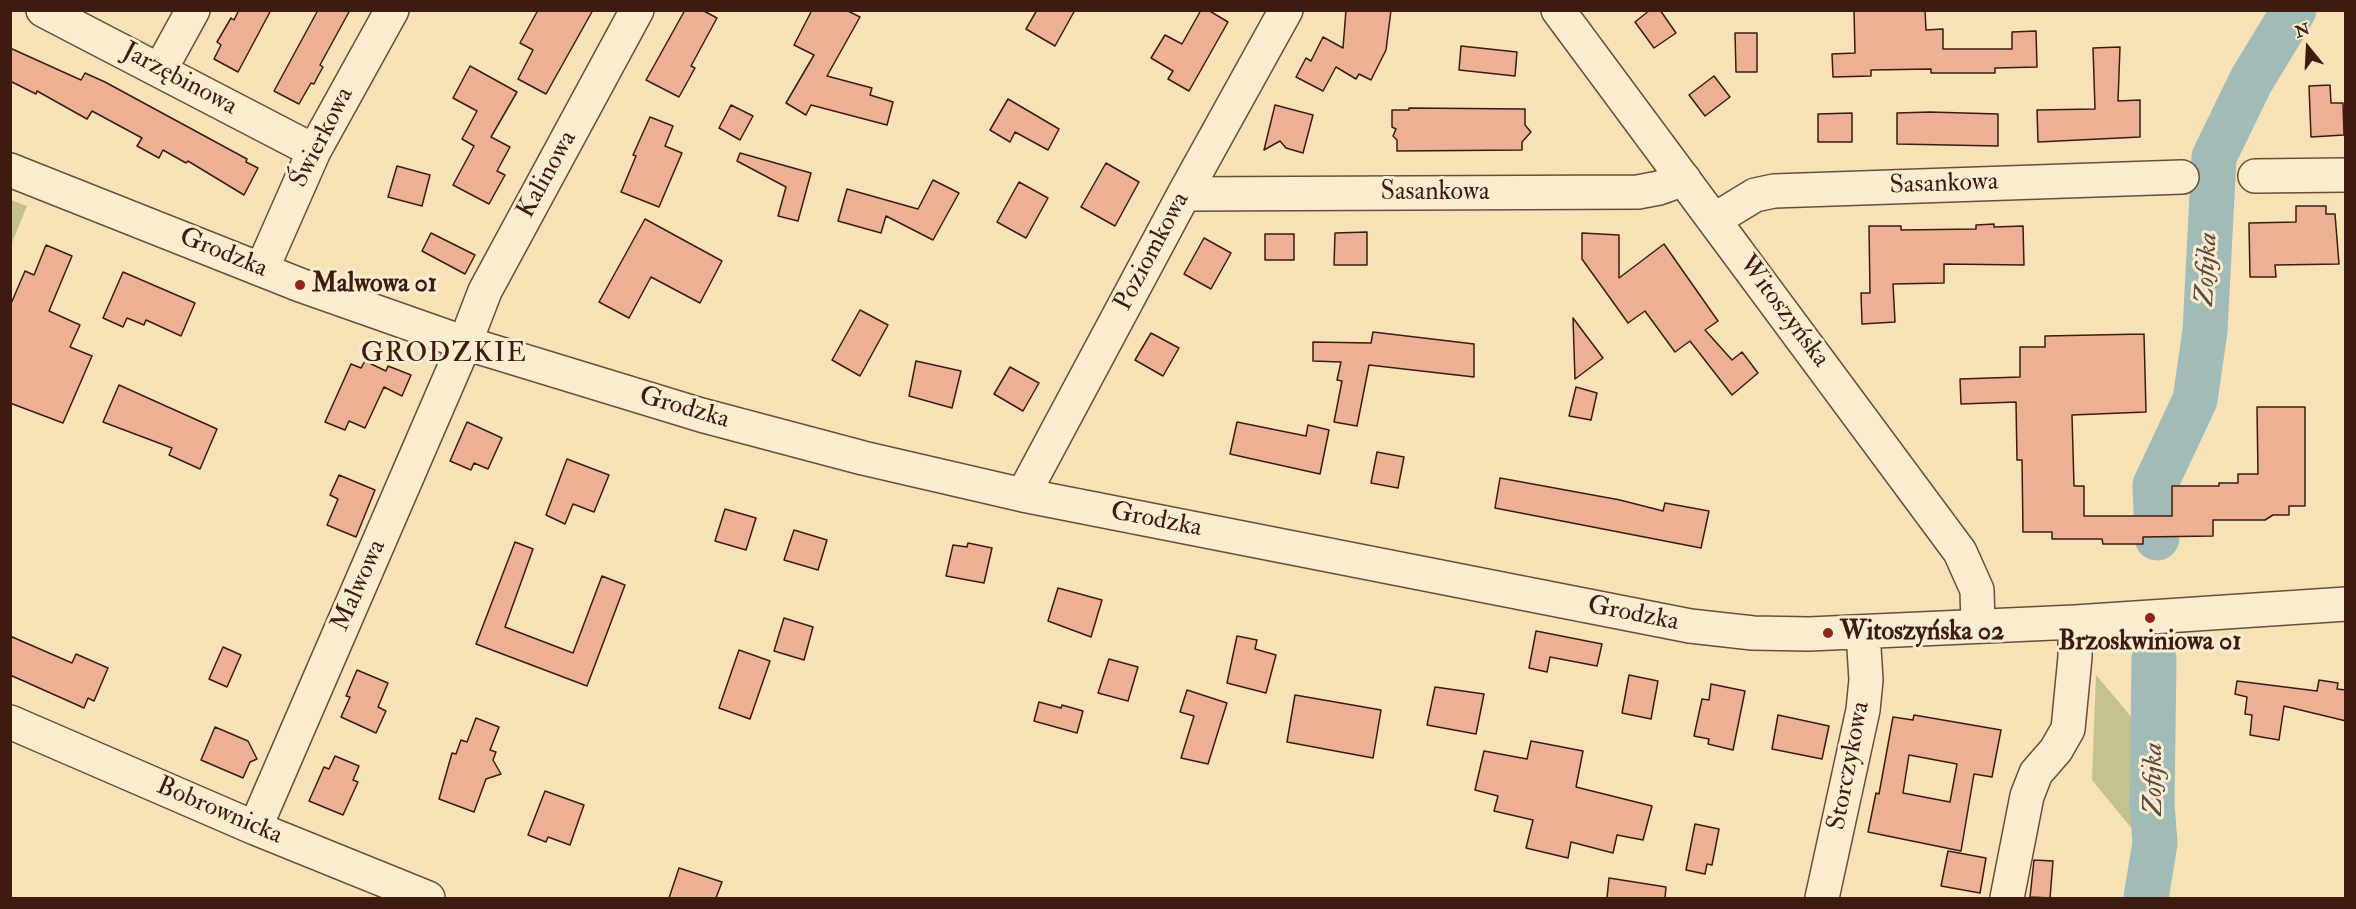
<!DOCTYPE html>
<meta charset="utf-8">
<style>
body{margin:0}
#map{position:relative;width:2356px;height:909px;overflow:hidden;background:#f6e2b6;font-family:"IM FELL Double Pica",serif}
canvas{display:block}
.frame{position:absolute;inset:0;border:12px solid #3d1b0e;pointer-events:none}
.north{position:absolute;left:2278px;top:18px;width:60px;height:60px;-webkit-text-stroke:4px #f9ecd0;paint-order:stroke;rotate:342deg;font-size:16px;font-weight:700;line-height:24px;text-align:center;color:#3d1b0e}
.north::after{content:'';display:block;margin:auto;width:21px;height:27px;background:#3d1b0e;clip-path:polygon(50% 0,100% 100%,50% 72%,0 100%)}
</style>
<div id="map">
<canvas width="2356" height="909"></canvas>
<div class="frame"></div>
<div class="north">N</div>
</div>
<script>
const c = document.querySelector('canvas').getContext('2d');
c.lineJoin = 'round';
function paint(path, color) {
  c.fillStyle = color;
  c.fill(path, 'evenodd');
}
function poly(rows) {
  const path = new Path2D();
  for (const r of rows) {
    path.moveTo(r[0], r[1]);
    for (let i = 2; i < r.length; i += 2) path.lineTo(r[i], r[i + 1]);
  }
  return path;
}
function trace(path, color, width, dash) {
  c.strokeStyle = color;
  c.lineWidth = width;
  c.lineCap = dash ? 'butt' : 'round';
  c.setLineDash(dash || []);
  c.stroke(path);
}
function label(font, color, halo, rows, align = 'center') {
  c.font = font + ' "IM FELL Double Pica",serif';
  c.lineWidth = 6;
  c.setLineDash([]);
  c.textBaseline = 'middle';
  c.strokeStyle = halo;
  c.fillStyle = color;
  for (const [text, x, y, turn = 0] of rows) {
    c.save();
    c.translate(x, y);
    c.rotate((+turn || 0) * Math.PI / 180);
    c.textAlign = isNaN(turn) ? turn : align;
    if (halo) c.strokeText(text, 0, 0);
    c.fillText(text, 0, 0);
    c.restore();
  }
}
const green = poly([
 [11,200,27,206,11,245,10,200],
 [2096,675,2133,719,2133,830,2092,780]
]);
const river = poly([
 [2157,538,2155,485,2195,400,2205,331,2214,157,2251,81,2294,10],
 [2146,898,2155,843,2152,804,2154,659]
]);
const building = poly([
 [239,10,271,10,238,72,214,59,221,45,217,42,231,18,234,20,239,10],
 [318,10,350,10,320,65,323,67,318,76,314,84,311,83,299,104,274,91,318,10],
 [538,10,593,10,546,94,518,79,533,50,520,43,538,10],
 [685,10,702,10,717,18,691,66,695,68,679,97,646,80,685,10],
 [812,10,846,10,860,17,827,76,872,88,870,95,893,102,887,125,811,105,806,115,786,103,814,55,794,45,812,10],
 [1037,10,1075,10,1055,46,1026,29,1037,10],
 [1201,10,1208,10,1228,22,1189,91,1168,79,1173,71,1151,58,1165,35,1182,44,1201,10],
 [1346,10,1391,10,1386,50,1371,80,1359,74,1356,79,1336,67,1323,91,1296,77,1306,58,1311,61,1323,37,1343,48,1346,10],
 [1650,10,1660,10,1676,33,1654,48,1635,22,1650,10],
 [1854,10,1925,10,1926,30,1943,29,1943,49,2012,49,2012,32,2036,31,2037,67,1995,68,1995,73,1931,73,1931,69,1871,70,1871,76,1833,77,1832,54,1855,53,1854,10],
 [1735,33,1757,33,1757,72,1736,72,1735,33],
 [1461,46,1517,52,1515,76,1459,70,1461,46],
 [2120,47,2118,101,2140,100,2140,137,2038,142,2037,110,2095,109,2093,48,2120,47],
 [10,48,81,80,85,73,105,82,247,159,246,162,258,168,244,195,188,161,186,163,163,150,159,158,137,146,142,138,92,111,87,119,37,91,36,94,10,81,10,48],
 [470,66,517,92,491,137,510,147,497,171,505,175,489,204,453,185,474,146,462,139,477,111,453,98,470,66],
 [1714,76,1730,97,1705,116,1689,95,1714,76],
 [2330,85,2331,103,2343,103,2344,135,2311,137,2309,86,2330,85],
 [1008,99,1059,129,1048,150,1015,132,1010,142,990,130,1008,99],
 [731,105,753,116,740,140,719,128,731,105],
 [1275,105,1313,115,1303,153,1286,148,1280,141,1264,150,1275,105],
 [1409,108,1525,109,1525,125,1531,132,1522,142,1522,150,1397,151,1397,140,1393,136,1396,129,1392,127,1392,110,1409,110,1409,108],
 [1930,112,1998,114,1998,146,1897,144,1897,113,1930,112],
 [1852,113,1852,142,1818,142,1818,114,1852,113],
 [650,117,673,126,665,146,682,153,659,207,621,192,636,156,633,155,650,117],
 [740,153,811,173,798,221,778,216,786,187,737,161,740,153],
 [1106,163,1139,182,1115,226,1081,207,1106,163],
 [397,166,430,175,422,206,388,197,397,166],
 [933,180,959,193,933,240,886,216,881,233,838,221,847,189,918,209,933,180],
 [1019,182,1048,198,1026,238,997,222,1019,182],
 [2296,206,2326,206,2326,214,2335,214,2339,264,2275,265,2276,277,2250,277,2249,223,2296,222,2296,206],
 [645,219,722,261,700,303,651,277,629,318,599,302,645,219],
 [1994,224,1994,227,2023,226,2024,265,1944,264,1944,283,1893,284,1895,322,1862,324,1861,293,1870,293,1869,226,1901,226,1901,230,1976,229,1976,225,1994,224],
 [1367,232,1367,265,1334,265,1335,233,1367,232],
 [431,233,475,255,465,274,422,251,431,233],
 [1582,233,1619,235,1619,278,1664,244,1718,321,1705,330,1732,360,1742,352,1758,373,1732,395,1690,341,1675,352,1645,311,1628,323,1582,259,1582,233],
 [1265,234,1294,234,1294,260,1265,260,1265,234],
 [1204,238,1231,253,1211,289,1184,274,1204,238],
 [46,245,72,256,49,311,80,325,70,347,92,356,63,423,10,403,10,306,25,271,34,275,46,245],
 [123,272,195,303,181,336,146,320,144,325,127,318,123,327,103,318,123,272],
 [860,310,888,325,860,376,832,360,860,310],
 [1573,318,1603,358,1575,379,1573,318],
 [1373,332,1474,344,1474,377,1369,365,1357,426,1334,422,1342,381,1337,380,1341,362,1313,361,1313,342,1371,343,1373,332],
 [1151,333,1179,348,1163,376,1135,360,1151,333],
 [2144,334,2146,412,2072,415,2074,486,2084,486,2084,516,2172,516,2172,486,2219,486,2219,483,2238,483,2238,474,2258,474,2257,407,2305,407,2305,506,2289,506,2289,515,2273,515,2265,520,2213,520,2213,536,2143,537,2143,544,2103,544,2102,539,2052,539,2052,532,2023,532,2022,460,2017,460,2016,402,1961,404,1960,379,2020,377,2020,347,2045,347,2045,336,2144,334],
 [365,361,386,371,388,366,411,375,402,396,384,387,365,428,349,421,345,430,325,422,351,364,361,368,365,361],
 [916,361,961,371,952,408,909,396,916,361],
 [1010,367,1039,383,1023,411,994,394,1010,367],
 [119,385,217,429,200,469,169,455,172,448,103,422,119,385],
 [1576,387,1597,393,1591,420,1569,416,1576,387],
 [467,422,502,438,488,469,474,463,471,470,450,461,467,422],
 [1237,422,1306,436,1308,425,1329,430,1320,474,1230,454,1237,422],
 [1377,452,1404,457,1398,488,1371,483,1377,452],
 [567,459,609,475,594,512,573,504,565,524,546,515,567,459],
 [339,475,375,490,356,537,327,525,338,499,330,495,339,475],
 [1500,478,1620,500,1663,511,1665,503,1709,511,1701,548,1495,508,1500,478],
 [725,509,756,518,746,550,715,541,725,509],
 [794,530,827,540,818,570,784,560,794,530],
 [515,542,533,549,505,627,573,653,602,576,625,585,587,686,476,644,515,542],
 [968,543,992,548,984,583,946,576,953,545,967,547,968,543],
 [1058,588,1102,600,1091,637,1048,621,1058,588],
 [784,618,813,627,804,660,774,651,784,618],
 [1536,631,1602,644,1597,666,1550,657,1547,672,1529,668,1536,631],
 [10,636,72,663,76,654,108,668,94,701,88,698,84,708,10,675,10,636],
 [1237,636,1257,640,1255,649,1276,655,1266,693,1227,683,1237,636],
 [223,647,241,655,227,687,209,679,223,647],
 [739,650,770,661,750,719,719,708,739,650],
 [1109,659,1138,667,1128,701,1098,693,1109,659],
 [357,670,388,683,378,707,386,711,376,733,341,717,350,697,346,696,357,670],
 [1629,675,1658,681,1651,719,1622,713,1629,675],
 [2319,680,2338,683,2337,689,2346,690,2346,721,2284,706,2279,740,2250,735,2252,715,2245,714,2247,697,2235,694,2237,681,2317,691,2319,680],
 [1711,684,1745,691,1733,750,1708,744,1709,739,1694,736,1702,699,1709,700,1711,684],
 [1435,687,1484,694,1476,734,1427,725,1435,687],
 [1187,690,1227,703,1208,764,1181,758,1194,716,1180,712,1187,690],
 [1295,695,1381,710,1373,758,1287,742,1295,695],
 [1039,702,1061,708,1062,705,1083,711,1077,733,1034,721,1039,702],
 [1778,715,1829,726,1822,759,1772,749,1778,715],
 [1914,715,2001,730,1992,777,1974,774,1961,851,1868,832,1876,793,1879,794,1893,717,1913,720,1914,715],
 [1909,755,1957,764,1950,802,1903,793,1909,755],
 [476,718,499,727,490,750,496,752,493,760,501,774,486,779,474,812,439,799,452,753,456,754,461,740,467,742,476,718],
 [215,727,248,741,257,759,250,762,243,778,201,760,215,727],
 [1531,741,1583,751,1576,787,1652,806,1643,840,1617,835,1613,853,1571,842,1568,858,1526,848,1533,820,1494,811,1498,796,1475,790,1484,751,1527,759,1531,741],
 [335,756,359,766,353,780,358,782,343,815,309,801,324,767,329,769,335,756],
 [545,791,584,805,570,845,548,837,546,842,528,835,545,791],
 [1695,824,1719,829,1712,865,1707,864,1705,874,1686,870,1695,824],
 [1948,851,1986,858,1980,893,1941,886,1948,851],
 [2034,860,2053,861,2050,898,2030,897,2034,860],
 [679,868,722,882,716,898,669,898,679,868],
 [1609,878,1666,887,1665,898,1607,898,1609,878]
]);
const minor = poly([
 [43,10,314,151],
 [1558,10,1960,552,1977,590,1978,626],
 [160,70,193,10],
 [10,170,300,285,465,343,701,415,863,458,1023,495,1690,626,1753,633,1809,634,2075,622,2346,604],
 [2255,176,2346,175],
 [1184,194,1638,192,1659,188,1684,179],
 [1714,220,1755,195,1774,191,2182,177],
 [262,269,314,151,392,10],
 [1023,495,1184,194,1286,10],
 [10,722,255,828,428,898],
 [255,828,465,343,485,291,637,10],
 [1822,898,1863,710,1866,680,1863,632],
 [2007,898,2027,796,2036,773,2056,750,2068,729,2075,657,2075,622]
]);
const markers = [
 [300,285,6,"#8f2418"],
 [2150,618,6,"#8f2418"],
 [1828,633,6,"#8f2418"]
];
const streetNames = [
 ["Jarzębinowa",179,80,28],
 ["Świerkowa",323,138,-63],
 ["Kalinowa",548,175,-61],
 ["Sasankowa",1944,185,-2],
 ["Sasankowa",1435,193],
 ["Poziomkowa",1153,252,-62],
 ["Grodzka",223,254,22],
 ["Witoszyńska",1783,312,53],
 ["Grodzka",684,409,16],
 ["Grodzka",1156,521,11],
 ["Malwowa",360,586,-66],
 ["Grodzka",1633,615,11],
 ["Storczykowa",1850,766,-79],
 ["Bobrownicka",219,812,23]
];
const poiNames = [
 ["Malwowa 01",312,285],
 ["Witoszyńska 02",1840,633],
 ["Brzoskwiniowa 01",2150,643,"center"]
];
const waterNames = [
 ["Zofijka",2208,269,-87],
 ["Zofijka",2155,779,-90]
];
const neighbourhoodNames = [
 ["GRODZKIE",444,355]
];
paint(green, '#c2c28a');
trace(river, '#a1bbb9', 45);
paint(building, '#ecb095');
trace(building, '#3d1b0e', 1.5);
trace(minor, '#6b4d38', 36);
trace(minor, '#f9ecd0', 33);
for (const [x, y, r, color] of markers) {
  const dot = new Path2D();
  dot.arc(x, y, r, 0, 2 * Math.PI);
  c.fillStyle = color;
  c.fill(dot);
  trace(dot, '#f9ecd0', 2);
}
label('26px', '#3d1b0e', '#f9ecd0', streetNames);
label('bold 26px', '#3d1b0e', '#f9ecd0', poiNames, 'left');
label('italic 27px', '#5b4b41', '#f9ecd0', waterNames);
c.letterSpacing = '1.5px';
label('27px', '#3d1b0e', '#f9ecd0', neighbourhoodNames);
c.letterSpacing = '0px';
</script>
